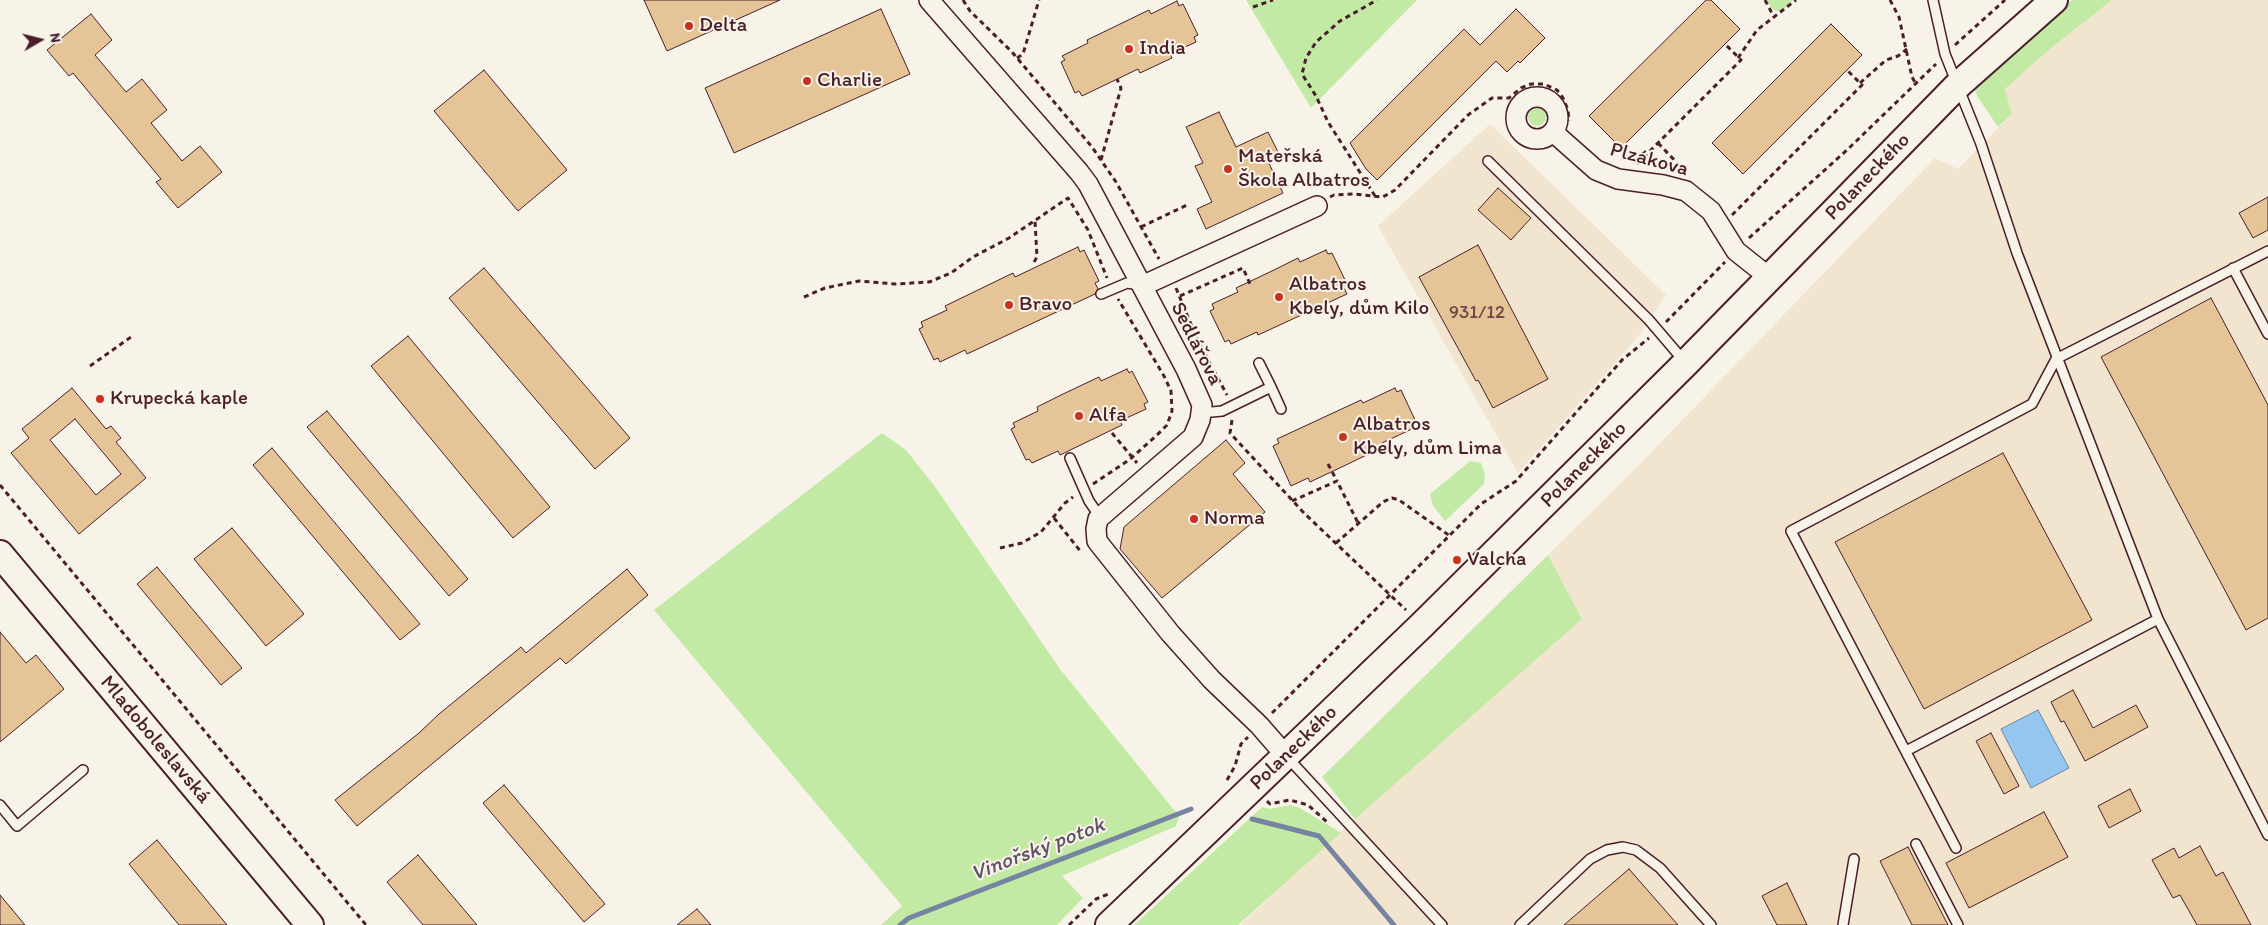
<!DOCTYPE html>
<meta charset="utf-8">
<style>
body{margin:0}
#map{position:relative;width:2268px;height:925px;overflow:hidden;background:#f7f3e8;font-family:Itim,sans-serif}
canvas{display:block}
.north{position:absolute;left:15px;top:15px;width:50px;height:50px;-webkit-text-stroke:4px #f7f3e8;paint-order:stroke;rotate:82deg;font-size:14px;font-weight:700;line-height:20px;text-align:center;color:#4a1f2b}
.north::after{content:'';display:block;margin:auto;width:18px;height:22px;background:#4a1f2b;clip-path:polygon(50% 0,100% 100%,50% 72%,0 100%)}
</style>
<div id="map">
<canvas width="2268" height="925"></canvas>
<div class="north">N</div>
</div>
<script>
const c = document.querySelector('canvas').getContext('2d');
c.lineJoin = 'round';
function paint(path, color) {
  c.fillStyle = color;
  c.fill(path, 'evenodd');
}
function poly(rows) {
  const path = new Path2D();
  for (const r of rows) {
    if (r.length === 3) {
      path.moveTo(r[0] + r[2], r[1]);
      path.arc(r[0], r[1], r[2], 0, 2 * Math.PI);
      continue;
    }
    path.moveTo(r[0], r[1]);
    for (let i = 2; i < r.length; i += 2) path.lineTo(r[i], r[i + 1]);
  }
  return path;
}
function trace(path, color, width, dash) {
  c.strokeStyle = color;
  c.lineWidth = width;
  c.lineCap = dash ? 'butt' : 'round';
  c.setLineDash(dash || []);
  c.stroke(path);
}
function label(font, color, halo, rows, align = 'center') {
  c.font = font + ' Itim,sans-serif';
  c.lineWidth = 4;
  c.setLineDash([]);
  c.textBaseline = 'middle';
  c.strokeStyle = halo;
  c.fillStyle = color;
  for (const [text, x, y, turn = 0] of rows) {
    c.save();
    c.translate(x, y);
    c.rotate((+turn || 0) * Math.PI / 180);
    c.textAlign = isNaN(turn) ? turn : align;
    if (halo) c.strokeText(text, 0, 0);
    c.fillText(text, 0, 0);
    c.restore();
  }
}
const built = poly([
 [2112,0,2268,0,2268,925,1240,925,1349,824,1582,619,1548,555,1636,468,1935,158,1958,169,2012,114,2005,89,2051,48],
 [1490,124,1666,295,1637,338,1518,473,1378,226]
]);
const green = poly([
 [1246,0,1417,0,1311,108],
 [1767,0,1793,0,1783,10,1776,11,1772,9],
 [2072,0,2112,0,2051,48,2005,89,2012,114,1998,127,1977,96,1975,90,1978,84,2015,49],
 [1537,117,9],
 [882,433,906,450,936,488,1060,669,1174,810,1180,814,1176,826,1062,876,1083,898,1057,925,881,925,902,906,654,610],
 [1470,461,1481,463,1485,474,1484,484,1445,521,1433,506,1430,494],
 [1548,555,1582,619,1355,819,1322,777],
 [1290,805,1300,808,1341,833,1238,925,1134,925,1262,807,1269,809]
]);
const water = poly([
 [2038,710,2069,768,2031,788,2001,729,2038,710]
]);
const stream = poly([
 [1252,819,1319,836,1394,925],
 [900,925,909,918,1191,809]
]);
const building = poly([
 [644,0,780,0,667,51,644,0],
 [1706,0,1711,0,1740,29,1621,148,1589,116,1706,0],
 [1177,1,1179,6,1183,4,1198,35,1194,37,1196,42,1170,54,1172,58,1140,73,1138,69,1082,96,1079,91,1075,93,1061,62,1065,60,1062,56,1088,43,1087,40,1149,10,1151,14,1177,1],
 [881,9,910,74,734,153,705,88,881,9],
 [1516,9,1545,38,1520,63,1518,61,1507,72,1496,61,1377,180,1366,169,1350,143,1464,29,1480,45,1516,9],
 [91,14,112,40,95,55,126,92,142,79,167,110,151,123,182,161,200,146,222,172,178,208,156,182,161,179,73,73,69,76,47,50,91,14],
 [1831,24,1862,55,1743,174,1712,143,1831,24],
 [484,70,567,170,518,211,434,111,484,70],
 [1219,112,1236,147,1268,132,1278,152,1266,157,1283,193,1206,229,1197,209,1212,202,1195,166,1203,163,1186,127,1219,112],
 [1498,188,1531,218,1511,240,1478,210,1498,188],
 [2268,197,2268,230,2253,238,2239,213,2268,197],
 [1478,245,1548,379,1493,408,1478,380,1476,381,1419,277,1478,245],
 [1078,247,1080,252,1084,250,1099,281,1095,283,1098,289,1095,294,967,354,965,350,940,362,938,358,934,360,919,329,923,327,921,322,947,310,945,306,1013,273,1015,277,1078,247],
 [1326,250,1328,254,1332,253,1347,284,1343,286,1347,294,1258,335,1257,332,1231,344,1229,340,1225,342,1210,311,1214,309,1212,304,1238,292,1236,288,1274,270,1298,258,1300,262,1326,250],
 [484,268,630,438,595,469,449,298,484,268],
 [2211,298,2268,405,2268,618,2246,630,2101,357,2211,298],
 [408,336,550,507,513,538,371,366,408,336],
 [1127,369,1129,373,1132,371,1148,402,1144,404,1146,409,1120,421,1122,425,1060,455,1058,451,1032,463,1029,459,1026,460,1011,429,1015,427,1013,423,1038,411,1037,407,1061,395,1099,377,1101,381,1127,369],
 [72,388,106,429,111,426,121,438,116,442,146,478,79,534,11,453,29,438,22,429,72,388],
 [75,419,121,474,96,495,50,440,75,419],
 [1395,388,1397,392,1401,390,1416,422,1412,423,1414,428,1382,443,1383,447,1348,464,1310,482,1308,478,1291,486,1273,446,1279,443,1277,439,1361,400,1363,403,1395,388],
 [327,411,468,579,449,596,307,427,327,411],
 [1226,440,1245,463,1233,474,1265,512,1162,598,1120,549,1124,527,1226,440],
 [272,448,420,624,400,640,253,465,272,448],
 [2003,453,2092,620,1924,709,1835,542,2003,453],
 [232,528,304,614,266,646,194,559,232,528],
 [157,567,242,668,221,685,137,584,157,567],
 [627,569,648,595,566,664,560,658,357,826,335,800,419,733,439,714,521,647,526,653,627,569],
 [0,632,26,663,36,655,64,689,0,742,0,632],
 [2073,690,2093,728,2136,705,2148,727,2085,761,2064,721,2061,722,2051,702,2073,690],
 [1991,733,2019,786,2004,794,1976,741,1991,733],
 [504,785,605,904,584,922,483,803,504,785],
 [2130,789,2141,811,2109,828,2098,806,2130,789],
 [2044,812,2068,857,1969,908,1946,863,2044,812],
 [157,840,227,925,179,925,129,864,157,840],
 [2200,846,2216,876,2223,872,2251,925,2197,925,2180,895,2173,898,2152,860,2174,848,2179,858,2200,846],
 [1908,847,1948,925,1912,925,1880,861,1908,847],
 [418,855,477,925,423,925,387,882,418,855],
 [1629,869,1678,925,1564,925,1629,869],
 [1787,883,1807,925,1777,925,1762,896,1787,883],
 [0,895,25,925,0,925,0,895],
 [697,909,711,925,677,925,697,909]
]);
const path = poly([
 [963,0,970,11,1012,52,1092,147,1116,182,1159,259],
 [1765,0,1774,17],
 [1890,0,1899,17,1912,77,1916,84],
 [1253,7,1273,0],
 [1955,45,2005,0],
 [1017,58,1023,54,1039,0],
 [1738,58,1757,30,1796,0],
 [1860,83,1886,60,1898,56,1907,49],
 [1658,143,1682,168,1683,173],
 [1101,160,1121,88,1117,79],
 [1637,164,1741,60,1725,44],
 [1375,196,1328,122,1316,96,1302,74,1306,58,1316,42,1340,21,1377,0],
 [1330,197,1334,195,1353,194,1383,197,1395,190,1468,115,1492,98,1509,98,1521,88,1531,84,1544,84,1557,90,1563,98,1568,110,1569,121],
 [1732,215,1862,85,1847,70],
 [1141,227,1189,204],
 [1749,238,1847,150,1936,64],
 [1034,262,1037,257,1035,221],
 [1176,288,1197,339,1227,395],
 [1180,296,1243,268,1251,286],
 [804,297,825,288,859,281,895,284,929,282,951,273,973,257,1009,238,1068,198,1088,230,1107,278],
 [1666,322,1725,262],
 [90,366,131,337],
 [1232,420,1230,433,1304,513,1406,610],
 [1112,433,1137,463],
 [1328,464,1337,481],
 [1093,484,1129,460,1157,435,1167,425,1172,411,1171,391,1164,376,1118,299],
 [0,485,366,925],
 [1292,501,1337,481,1358,523],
 [1054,518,1081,552],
 [1336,543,1383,502,1392,498,1399,500,1450,536],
 [1000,548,1022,543,1041,532,1065,503,1073,497],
 [1272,713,1481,504,1516,481,1622,360,1649,338],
 [1227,780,1235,766,1241,744,1248,737],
 [1267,801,1270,804,1290,800,1308,805,1327,822],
 [1069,925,1096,899,1111,893]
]);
const lane = poly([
 [1933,0,1945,54,1981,144,2017,253,2158,619,2268,835],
 [1488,161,1649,320,1684,361],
 [2233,268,2268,334],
 [1101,294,1127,283,1140,285],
 [1271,387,1281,409],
 [1201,413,1222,411,1271,387,1259,363],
 [1070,458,1089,501,1100,517],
 [1906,751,2158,619],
 [1288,758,1442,925],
 [0,805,17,826,83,770],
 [1916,844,1958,925],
 [1956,848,1791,531,2032,404,2056,359,2268,251],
 [1520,925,1590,859,1607,850,1623,847,1636,850,1660,868,1711,925],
 [1843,925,1854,859]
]);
const street = poly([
 [929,0,1079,172,1088,184,1186,369,1202,405,1200,420,1193,437,1098,519,1096,529,1097,541,1170,633,1212,680,1259,725,1286,756],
 [1537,118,21],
 [1553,132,1596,170,1618,179,1663,185,1686,191,1711,211,1736,251,1770,278],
 [1142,286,1317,206]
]);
const secondary = poly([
 [0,554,310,925],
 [1109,925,1422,625,1686,363,1957,86,2054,0]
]);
const markers = [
 [689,26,5,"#c8321e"],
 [1129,49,5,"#c8321e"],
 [807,81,5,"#c8321e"],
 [1228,169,5,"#c8321e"],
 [1279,297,5,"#c8321e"],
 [1009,305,5,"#c8321e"],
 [100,399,5,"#c8321e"],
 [1079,416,5,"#c8321e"],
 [1343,437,5,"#c8321e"],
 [1194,519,5,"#c8321e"],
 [1457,560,5,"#c8321e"]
];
const numberNames = [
 ["931/12",1477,313]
];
const poiNames = [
 ["Delta",699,26],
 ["India",1139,49],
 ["Charlie",817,81],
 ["Mateřská",1238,157],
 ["Škola Albatros",1238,181],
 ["Albatros",1289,285],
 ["Kbely, dům Kilo",1289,309],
 ["Bravo",1019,305],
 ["Krupecká kaple",110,399],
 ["Alfa",1089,416],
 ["Albatros",1353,425],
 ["Kbely, dům Lima",1353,449],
 ["Norma",1204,519],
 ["Valcha",1467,560]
];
const streetNames = [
 ["Plzákova",1649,160,15],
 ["Polaneckého",1868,177,-46],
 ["Sedlářova",1196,344,63],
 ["Polaneckého",1584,465,-45],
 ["Mladoboleslavská",155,740,50],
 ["Polaneckého",1294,748,-44]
];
const waterNames = [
 ["Vinořský potok",1038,850,-21]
];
paint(built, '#f2e5d0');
paint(green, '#c2eaa5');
paint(water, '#94c6f0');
trace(water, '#7683a1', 1);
trace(stream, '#7683a1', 5);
paint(building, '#e5c598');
trace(building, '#4a1f2b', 1);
trace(lane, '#4a1f2b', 12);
trace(street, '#4a1f2b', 22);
trace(secondary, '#4a1f2b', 30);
trace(path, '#4a1f2b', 3, [5, 4]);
trace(lane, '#f7f3e8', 9);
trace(street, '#f7f3e8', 19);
trace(secondary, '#f7f3e8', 26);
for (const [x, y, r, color] of markers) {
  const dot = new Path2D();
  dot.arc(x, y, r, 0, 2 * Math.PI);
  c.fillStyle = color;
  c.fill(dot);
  trace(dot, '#f7f3e8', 2);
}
label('19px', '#714846', null, numberNames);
label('21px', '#4a1f2b', '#f7f3e8', poiNames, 'left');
label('21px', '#4a1f2b', '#f7f3e8', streetNames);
label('italic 22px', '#605166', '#f7f3e8', waterNames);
</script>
